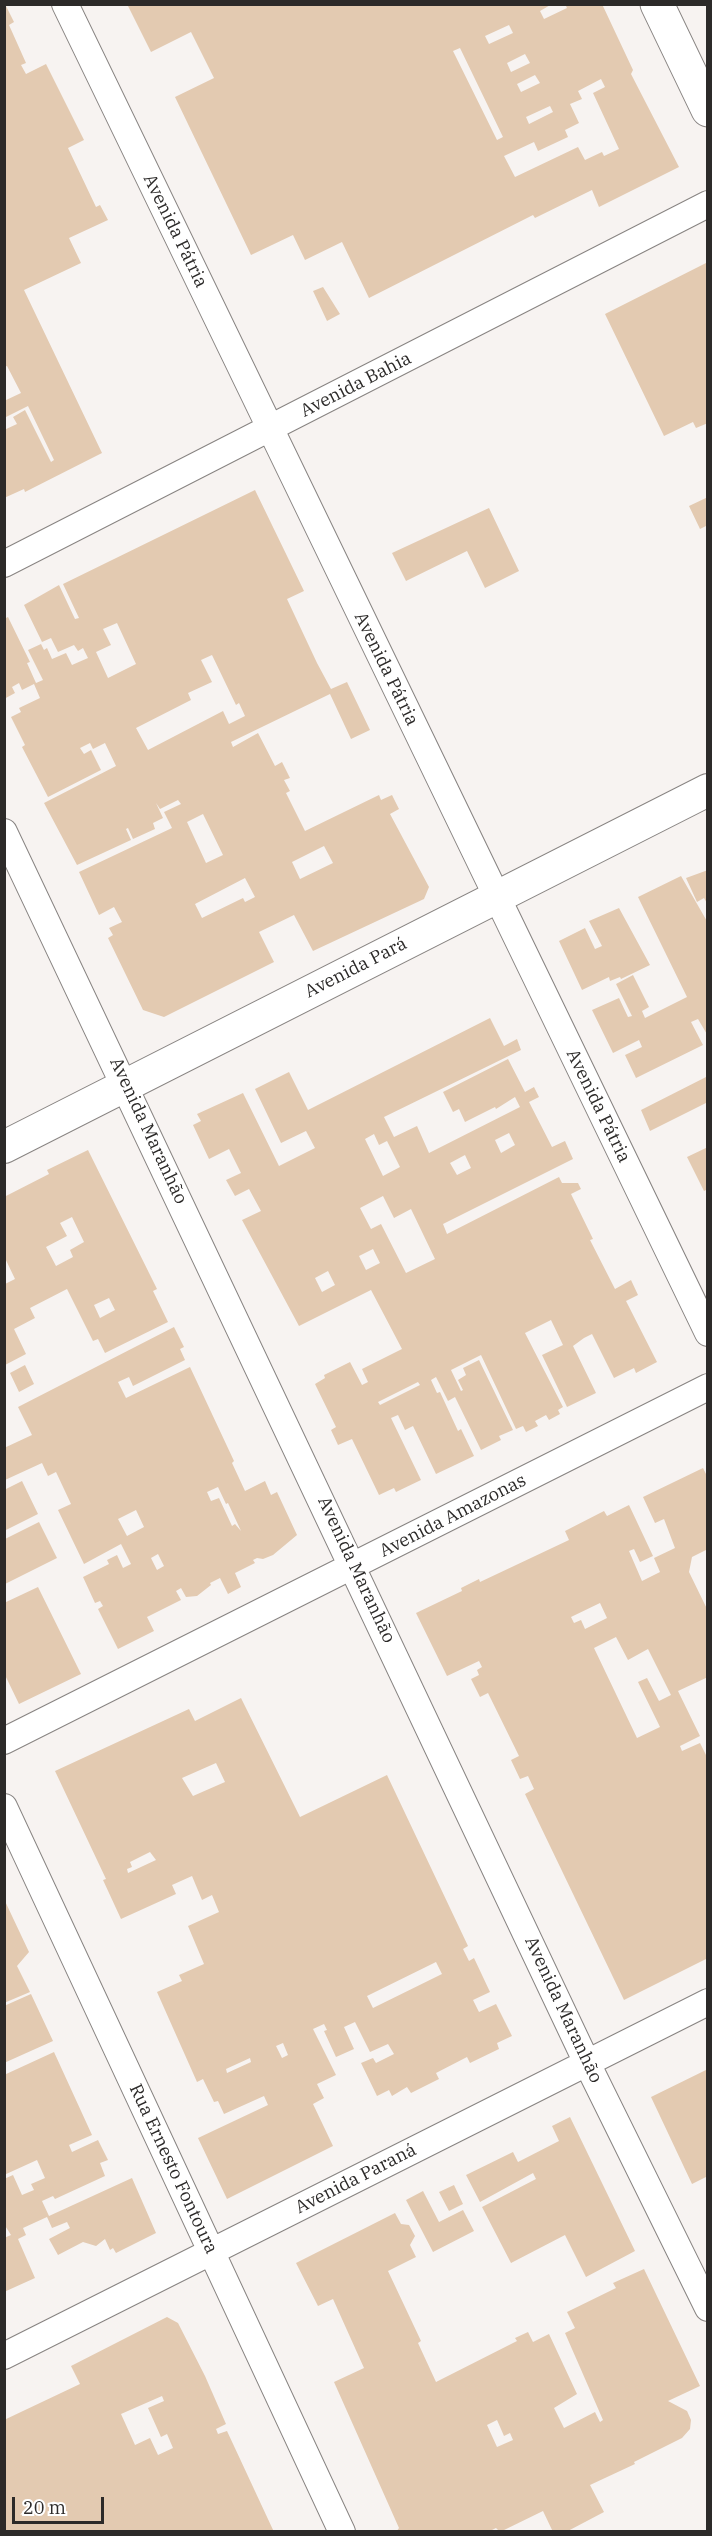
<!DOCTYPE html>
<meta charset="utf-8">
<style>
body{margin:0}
#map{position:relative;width:712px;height:2536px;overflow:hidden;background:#f7f3f1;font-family:"IBM Plex Serif",serif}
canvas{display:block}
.frame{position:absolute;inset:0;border:6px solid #2c2a29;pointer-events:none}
.scale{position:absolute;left:12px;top:2497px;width:92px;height:27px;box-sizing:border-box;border:3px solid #2c2a29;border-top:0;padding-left:8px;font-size:18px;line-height:21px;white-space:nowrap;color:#2c2a29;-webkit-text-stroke:4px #fff;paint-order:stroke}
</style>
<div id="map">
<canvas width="712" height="2536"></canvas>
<div class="frame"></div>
<div class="scale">20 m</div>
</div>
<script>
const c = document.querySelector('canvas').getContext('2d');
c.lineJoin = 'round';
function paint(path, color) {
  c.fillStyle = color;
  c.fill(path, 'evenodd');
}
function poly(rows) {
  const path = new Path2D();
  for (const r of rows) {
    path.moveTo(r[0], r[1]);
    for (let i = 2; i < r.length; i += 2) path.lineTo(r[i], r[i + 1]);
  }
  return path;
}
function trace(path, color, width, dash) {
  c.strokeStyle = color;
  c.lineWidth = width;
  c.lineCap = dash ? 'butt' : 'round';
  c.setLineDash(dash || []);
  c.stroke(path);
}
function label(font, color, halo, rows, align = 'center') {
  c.font = font + ' "IBM Plex Serif",serif';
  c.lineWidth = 4.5;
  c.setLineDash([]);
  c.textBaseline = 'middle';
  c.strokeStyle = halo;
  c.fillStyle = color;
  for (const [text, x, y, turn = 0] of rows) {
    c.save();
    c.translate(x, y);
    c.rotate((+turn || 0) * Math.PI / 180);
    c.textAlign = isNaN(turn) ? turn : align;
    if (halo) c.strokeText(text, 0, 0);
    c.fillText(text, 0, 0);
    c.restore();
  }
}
const building = poly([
 [5,4,14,22,9,25,26,63,21,65,26,74,46,64,84,140,68,148,96,207,100,205,108,220,69,238,81,263,24,290,102,453,25,492,24,489,4,498,4,430,17,424,13,417,25,410,51,462,54,460,28,406,4,418,4,401,21,393,7,366,4,367],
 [127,4,552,4,540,11,544,19,567,8,565,4,602,4,633,70,631,74,679,167,599,207,592,190,535,218,533,215,369,298,342,242,305,260,293,235,251,255,175,97,214,78,191,32,151,52],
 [509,25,513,33,489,44,485,36],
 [460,48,503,137,497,140,453,51],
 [525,54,530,63,511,72,507,63],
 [535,75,540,83,521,92,517,84],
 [601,79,605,87,593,93,619,149,604,156,602,152,585,160,578,147,515,177,504,156,534,142,538,151,568,137,565,130,579,123,570,104,582,99,578,91],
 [550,106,553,112,529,124,526,117],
 [708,262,708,423,696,428,693,422,664,436,605,314],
 [323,287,340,314,327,321,313,291],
 [255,490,304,591,287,599,317,663,331,689,347,682,370,730,351,739,330,694,231,742,233,747,258,733,275,766,282,762,290,778,284,780,290,791,286,793,305,831,379,795,381,800,392,795,399,809,390,814,429,887,424,899,313,951,294,915,259,932,274,962,164,1017,143,1010,108,938,113,935,109,928,122,922,114,907,99,915,79,872,172,828,164,812,181,804,178,800,160,809,156,803,163,818,153,823,155,829,133,839,128,828,126,829,131,840,77,865,44,803,116,766,105,743,93,749,90,743,80,748,84,754,91,750,101,770,48,797,22,747,25,745,11,717,21,712,19,708,40,698,34,684,22,690,19,683,12,687,15,693,4,699,4,619,8,617,30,662,27,663,36,683,43,680,28,650,41,644,44,650,47,648,52,659,66,653,72,665,88,658,83,648,78,651,74,645,58,652,51,638,42,642,24,605,59,585,75,619,79,618,63,584],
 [117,623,136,664,108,678,96,652,111,645,103,629],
 [212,655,236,705,239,703,245,716,229,724,223,711,148,750,136,728,191,700,188,693,212,682,201,660],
 [203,814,223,855,206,863,187,822],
 [324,846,333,863,300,879,292,862],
 [245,878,255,897,245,902,243,898,202,918,195,904],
 [708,497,708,525,700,529,689,506],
 [489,508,519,571,485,588,467,551,406,581,392,553],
 [708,870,708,905,704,898,697,902,686,878],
 [681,876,708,923,708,1036,698,1019,691,1022,703,1045,636,1078,625,1055,642,1047,639,1040,613,1053,592,1010,619,998,628,1017,632,1016,616,984,633,975,649,1007,642,1011,645,1018,687,997,638,897],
 [619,908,650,965,621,979,620,977,610,981,609,977,582,990,559,941,585,928,595,949,602,946,589,921],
 [490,1018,504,1046,517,1039,521,1050,384,1117,394,1137,417,1126,429,1153,520,1107,515,1097,496,1109,495,1107,465,1122,459,1109,453,1112,443,1092,508,1059,525,1092,534,1087,539,1097,529,1102,552,1147,565,1141,573,1159,443,1224,447,1234,559,1177,562,1183,578,1183,581,1189,571,1194,593,1239,590,1240,615,1289,631,1280,638,1295,626,1301,657,1362,636,1373,634,1368,614,1378,592,1334,584,1338,573,1346,596,1393,567,1407,542,1355,563,1345,551,1320,525,1333,563,1407,558,1410,560,1414,549,1420,546,1415,535,1421,538,1426,526,1432,523,1426,516,1429,481,1355,451,1370,461,1391,463,1390,458,1380,466,1375,463,1368,479,1360,513,1430,499,1436,501,1440,481,1450,455,1397,448,1401,436,1377,431,1380,437,1393,440,1392,458,1431,461,1429,474,1456,436,1474,413,1426,405,1430,398,1415,391,1418,421,1480,396,1492,394,1488,379,1495,352,1439,338,1445,331,1430,336,1427,315,1384,325,1378,324,1375,350,1362,362,1385,368,1382,362,1369,402,1349,371,1290,299,1326,242,1220,261,1211,249,1189,235,1196,226,1180,241,1173,229,1149,209,1159,193,1125,201,1121,197,1114,243,1093,279,1166,315,1148,306,1131,281,1143,255,1089,289,1072,308,1110],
 [509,1133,515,1145,501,1153,495,1140],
 [374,1134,379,1145,387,1141,400,1167,383,1176,365,1139],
 [465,1155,471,1168,457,1175,450,1163],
 [383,1196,394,1218,411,1209,435,1259,406,1273,381,1224,371,1229,360,1208],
 [373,1249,380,1263,366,1270,359,1256],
 [328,1271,335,1285,322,1292,315,1278],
 [418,1382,420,1385,380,1405,378,1402],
 [708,1076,708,1102,650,1131,641,1110],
 [708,1147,708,1189,704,1191,687,1157],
 [88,1150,157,1289,153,1291,168,1322,105,1353,98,1339,93,1341,67,1289,30,1308,35,1318,14,1329,26,1354,5,1365,5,1284,15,1279,4,1256,4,1197,49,1174,47,1170],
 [72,1217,84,1242,70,1250,73,1257,56,1266,46,1247,67,1236,60,1223],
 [109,1298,115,1310,100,1318,94,1305],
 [174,1327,184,1347,180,1349,185,1360,133,1386,129,1377,118,1382,126,1398,190,1367,234,1461,232,1463,245,1491,265,1481,271,1495,277,1492,297,1535,273,1555,263,1559,257,1558,253,1560,255,1563,235,1573,241,1587,228,1594,220,1578,210,1583,211,1585,197,1596,186,1597,181,1588,176,1591,181,1600,147,1617,154,1631,118,1649,98,1609,103,1606,100,1601,95,1603,83,1577,109,1564,107,1560,117,1555,123,1568,131,1564,121,1544,84,1564,58,1510,71,1504,56,1472,48,1476,42,1463,5,1480,4,1448,32,1435,18,1407],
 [218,1487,226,1504,228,1503,241,1531,235,1524,232,1526,219,1498,211,1501,207,1492],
 [136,1510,144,1527,127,1536,118,1519],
 [158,1554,164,1566,157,1570,151,1558],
 [25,1365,34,1384,19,1392,10,1373],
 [703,1468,708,1478,708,1549,692,1557,689,1572,708,1611,708,1677,678,1691,700,1736,680,1746,682,1751,700,1743,708,1759,708,1958,624,2000,525,1794,534,1789,528,1776,520,1779,511,1760,519,1756,488,1693,480,1697,471,1679,479,1675,477,1670,482,1667,479,1661,447,1676,416,1613,462,1591,461,1588,479,1579,480,1582,569,1540,565,1531,604,1511,607,1516,629,1505,653,1556,640,1562,634,1549,629,1551,642,1581,660,1572,654,1558,675,1548,664,1519,655,1523,643,1497],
 [600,1603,607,1618,585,1629,581,1620,574,1623,571,1617],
 [616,1637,628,1660,648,1649,671,1695,659,1701,647,1678,638,1682,660,1727,637,1738,594,1648],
 [22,1481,38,1514,4,1531,4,1490],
 [39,1522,57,1558,5,1584,5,1539],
 [38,1587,81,1674,19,1704,4,1673,4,1603],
 [241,1698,300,1817,387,1775,468,1946,463,1949,469,1961,474,1958,490,1992,473,2000,479,2012,496,2004,512,2036,497,2043,499,2049,470,2063,467,2057,436,2073,439,2079,411,2093,407,2087,392,2096,389,2090,377,2096,361,2063,373,2058,376,2063,394,2054,388,2044,370,2052,355,2022,344,2027,354,2049,336,2057,324,2031,327,2030,324,2024,313,2029,336,2075,317,2084,324,2098,313,2104,333,2146,227,2199,198,2138,268,2105,264,2096,224,2114,218,2101,214,2102,203,2079,197,2082,157,1992,182,1981,179,1975,204,1964,188,1926,219,1912,212,1895,202,1900,192,1876,172,1885,176,1894,121,1919,103,1880,106,1879,55,1771,189,1709,195,1721],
 [216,1763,225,1782,193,1796,182,1778],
 [150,1852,156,1860,128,1873,127,1869,132,1867,130,1862],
 [436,1962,442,1974,373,2008,367,1996],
 [283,2043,288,2055,282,2058,276,2046],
 [250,2058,251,2062,227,2073,226,2069],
 [4,1899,29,1952,17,1966,30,1992,4,2003],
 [31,1994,53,2041,4,2063,4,2006],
 [54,2052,92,2135,69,2145,72,2152,98,2140,108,2160,100,2163,105,2176,55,2199,53,2196,42,2201,49,2216,132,2178,156,2233,116,2253,113,2248,110,2250,105,2239,96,2246,83,2242,58,2255,49,2239,70,2228,67,2222,52,2228,47,2217,23,2228,26,2235,18,2239,35,2278,4,2292,4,2238,11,2235,4,2224,4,2179,13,2175,22,2195,34,2190,31,2184,45,2178,37,2160,4,2175,4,2075],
 [708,2069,708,2176,692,2184,651,2097],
 [570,2117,635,2251,586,2277,565,2235,511,2263,482,2207,536,2179,533,2173,480,2202,466,2175,513,2152,518,2162,559,2141,552,2126],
 [454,2185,463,2204,449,2211,439,2192],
 [423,2191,439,2222,463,2210,474,2231,433,2252,406,2200],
 [395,2213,401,2224,409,2225,415,2236,410,2245,416,2257,388,2271,421,2341,418,2343,436,2382,517,2341,515,2338,528,2332,533,2342,549,2334,577,2394,554,2408,564,2428,595,2412,600,2422,603,2420,565,2333,575,2328,567,2312,616,2288,613,2283,644,2269,700,2386,668,2401,687,2411,691,2420,690,2429,682,2438,634,2462,635,2464,590,2485,604,2512,566,2532,553,2532,543,2511,500,2532,496,2528,488,2532,396,2532,399,2528,334,2382,364,2368,333,2299,318,2306,296,2263],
 [497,2420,504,2436,510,2433,513,2440,497,2447,487,2425],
 [167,2317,178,2323,205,2376,226,2424,216,2429,218,2434,227,2431,274,2532,4,2532,4,2420,80,2384,71,2366],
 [162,2396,164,2401,148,2408,161,2437,167,2434,173,2448,158,2455,150,2438,135,2445,121,2414]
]);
const minor = poly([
 [65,4,708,1333],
 [4,564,708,204],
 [4,832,587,2063,708,2308],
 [4,1741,708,1387],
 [4,1807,342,2532],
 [4,2356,708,2002]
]);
const tertiary = poly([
 [4,1147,708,790]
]);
const secondary = poly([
 [657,4,708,110]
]);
const streetNames = [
 ["Avenida Pátria",175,231,64],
 ["Avenida Bahia",356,385,-27],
 ["Avenida Pátria",386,669,64],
 ["Avenida Pará",356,968,-27],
 ["Avenida Pátria",598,1106,64],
 ["Avenida Maranhão",148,1131,65],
 ["Avenida Amazonas",453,1516,-27],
 ["Avenida Maranhão",356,1570,65],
 ["Avenida Maranhão",563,2010,65],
 ["Rua Ernesto Fontoura",173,2169,65],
 ["Avenida Paraná",356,2179,-27]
];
paint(building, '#e3cab1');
trace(minor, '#888482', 28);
trace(tertiary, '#888482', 34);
trace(secondary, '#888482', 35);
trace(minor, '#fff', 26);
trace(tertiary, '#fff', 32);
trace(secondary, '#fff', 33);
label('18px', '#2c2a29', '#fff', streetNames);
</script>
